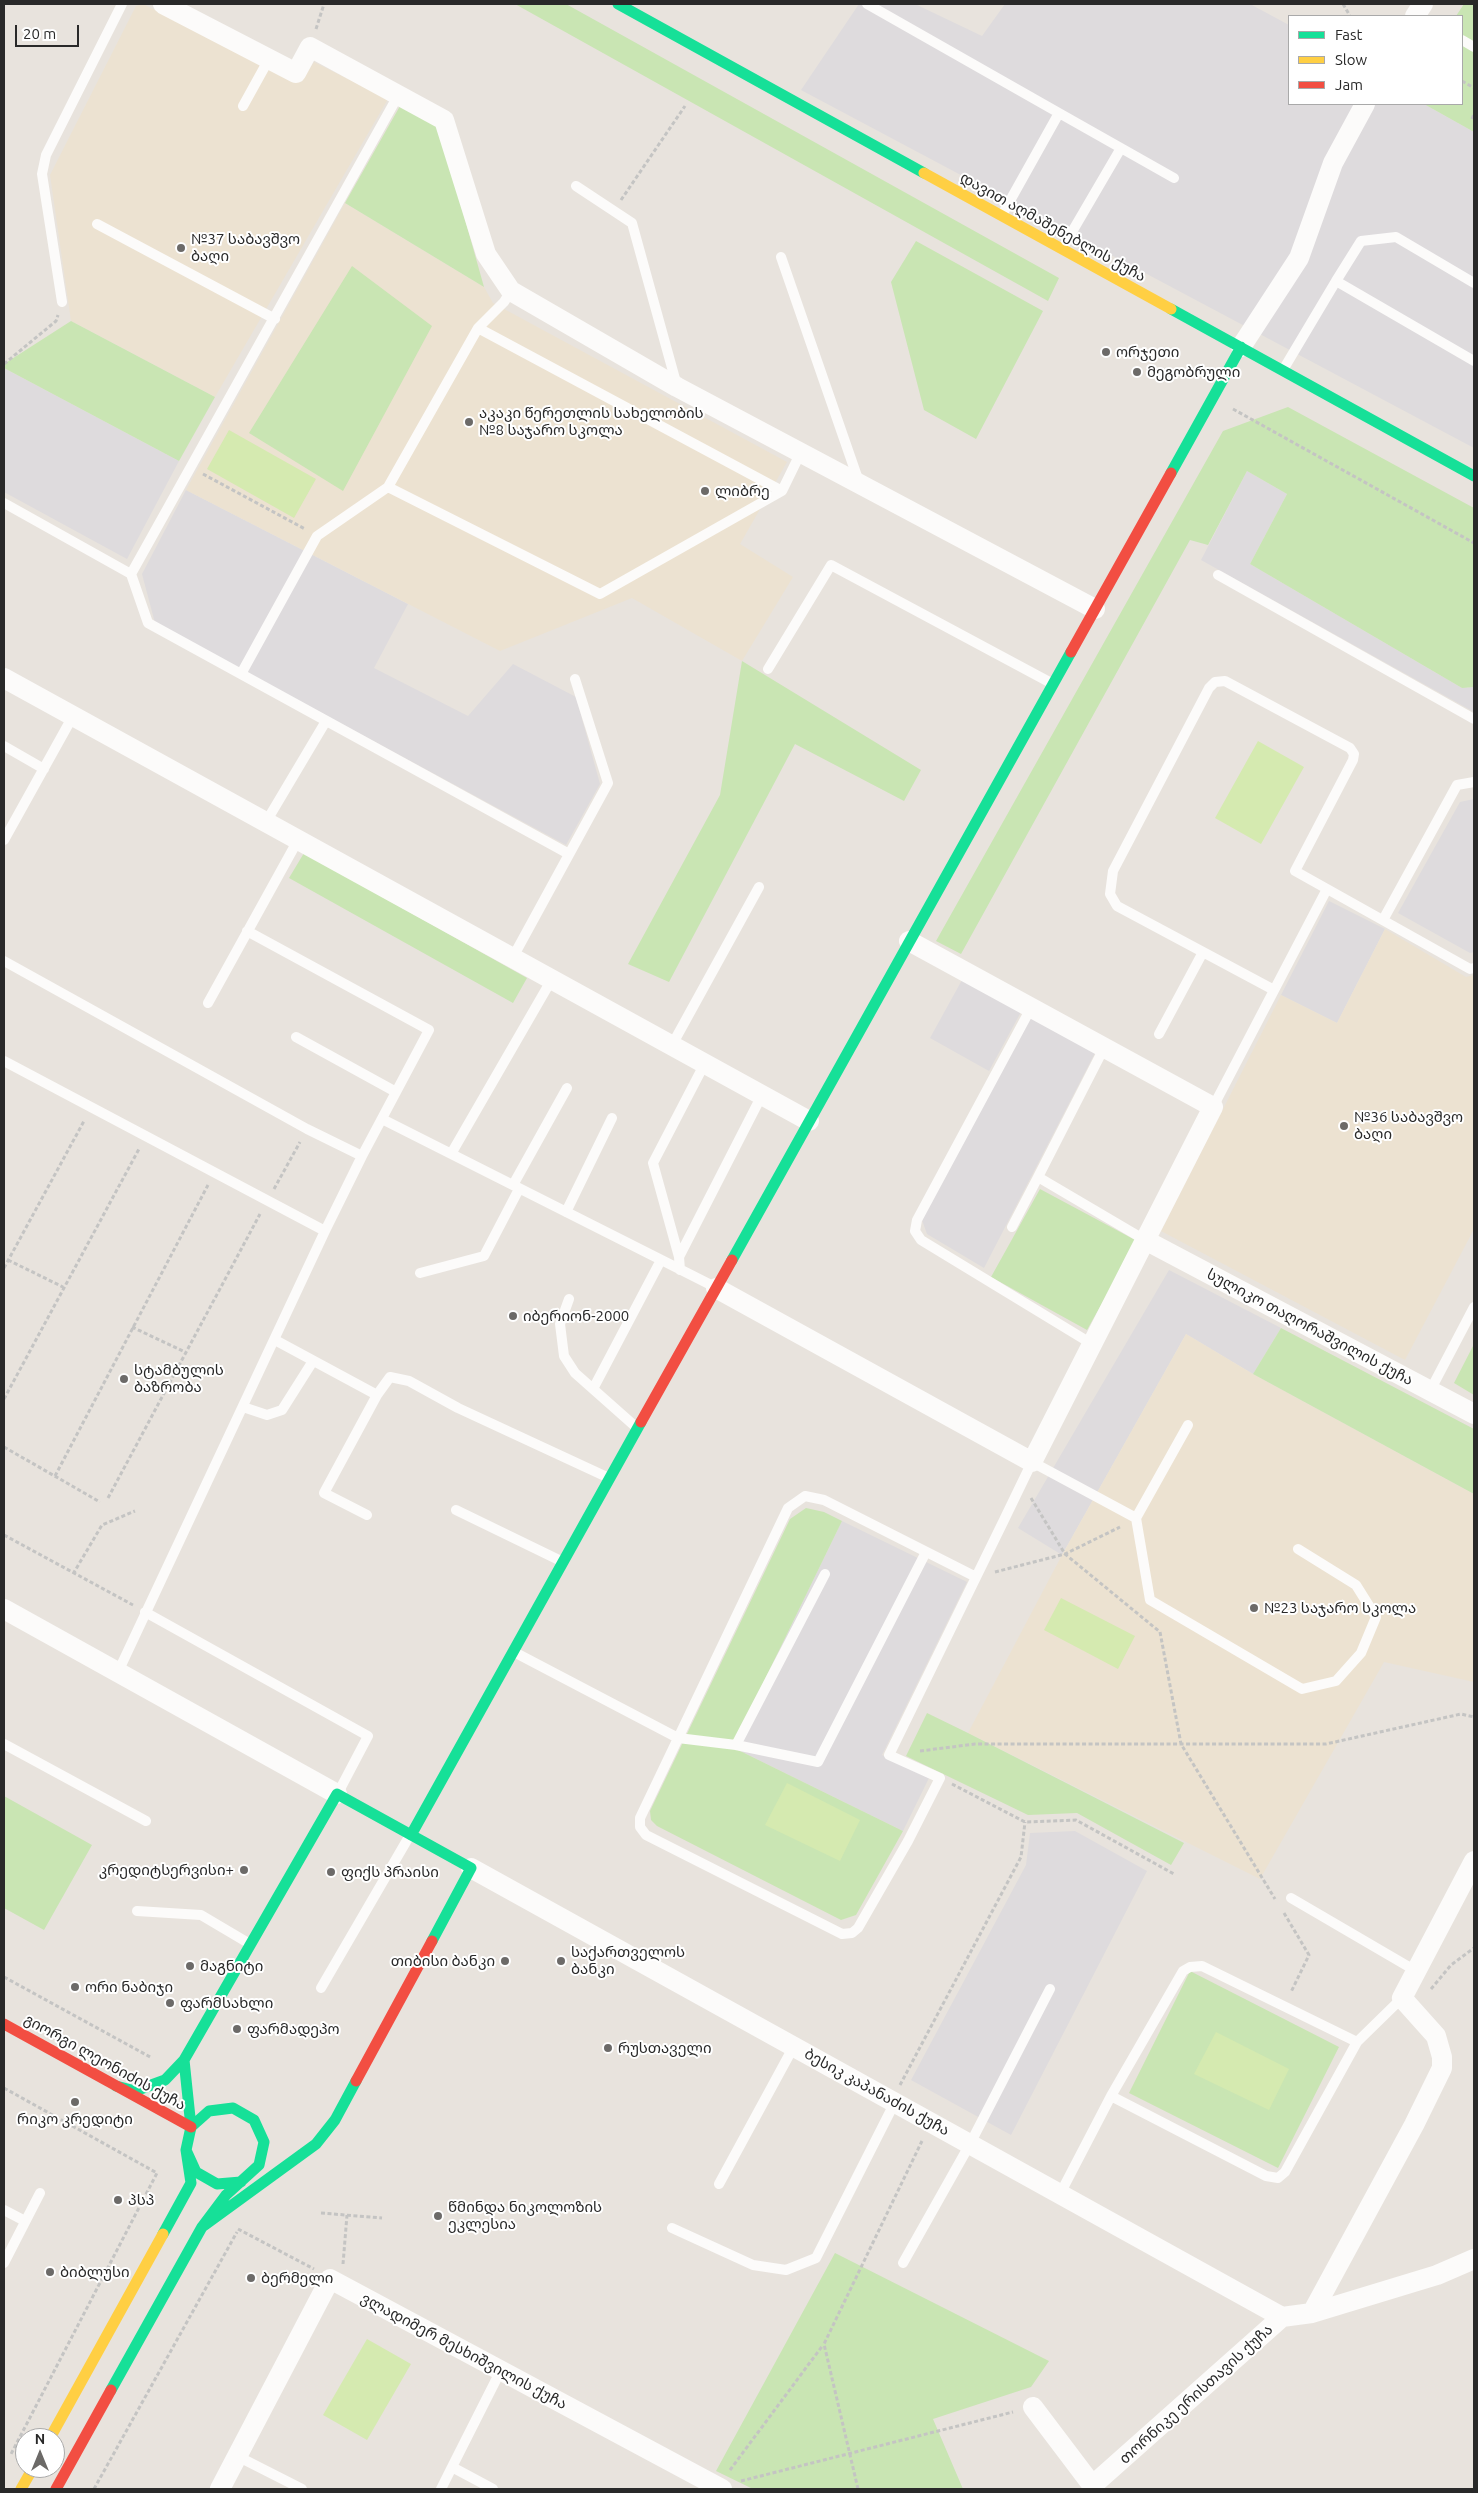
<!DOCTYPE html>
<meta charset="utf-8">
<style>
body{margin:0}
#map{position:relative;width:1478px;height:2493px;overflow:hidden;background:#e8e3dd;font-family:Ubuntu,sans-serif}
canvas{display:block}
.frame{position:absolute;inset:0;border:5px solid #292929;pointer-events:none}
.legend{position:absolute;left:1288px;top:15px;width:175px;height:90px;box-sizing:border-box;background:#fff;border:1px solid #a9a9a9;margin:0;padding:6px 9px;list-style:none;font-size:15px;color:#292929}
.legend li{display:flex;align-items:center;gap:10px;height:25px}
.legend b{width:25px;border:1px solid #a9a9a9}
.north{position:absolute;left:15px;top:2428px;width:50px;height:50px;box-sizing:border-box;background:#fff;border:1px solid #a9a9a9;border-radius:50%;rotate:0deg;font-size:14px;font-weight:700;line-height:20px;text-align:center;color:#292929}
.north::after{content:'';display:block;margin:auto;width:18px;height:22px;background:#6c6a68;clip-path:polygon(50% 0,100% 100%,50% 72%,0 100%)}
.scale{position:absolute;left:15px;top:25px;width:64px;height:22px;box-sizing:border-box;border:2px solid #292929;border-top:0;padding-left:6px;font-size:15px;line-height:18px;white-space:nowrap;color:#292929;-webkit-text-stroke:4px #fff;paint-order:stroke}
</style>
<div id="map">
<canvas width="1478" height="2493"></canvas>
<div class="frame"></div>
<ul class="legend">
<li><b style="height:6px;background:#16e098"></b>Fast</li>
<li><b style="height:6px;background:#ffcf43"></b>Slow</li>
<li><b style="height:6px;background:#f24e42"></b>Jam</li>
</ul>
<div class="north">N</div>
<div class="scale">20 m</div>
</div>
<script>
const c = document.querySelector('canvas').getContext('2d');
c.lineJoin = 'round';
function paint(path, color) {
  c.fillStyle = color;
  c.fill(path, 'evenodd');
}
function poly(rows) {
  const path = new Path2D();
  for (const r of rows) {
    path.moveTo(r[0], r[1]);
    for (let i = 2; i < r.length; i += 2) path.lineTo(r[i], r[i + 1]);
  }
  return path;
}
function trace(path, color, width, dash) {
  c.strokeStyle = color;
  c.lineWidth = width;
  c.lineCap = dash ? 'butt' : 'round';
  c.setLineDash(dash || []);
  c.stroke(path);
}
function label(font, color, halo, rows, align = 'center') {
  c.font = font + ' Ubuntu,"Noto Sans Georgian",sans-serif';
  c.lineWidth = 4;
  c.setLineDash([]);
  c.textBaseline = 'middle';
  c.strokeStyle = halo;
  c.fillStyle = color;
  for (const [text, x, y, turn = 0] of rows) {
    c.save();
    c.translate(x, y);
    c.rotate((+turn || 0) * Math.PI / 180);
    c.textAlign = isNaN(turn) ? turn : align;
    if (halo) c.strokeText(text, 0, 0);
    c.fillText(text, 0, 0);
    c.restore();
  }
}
const industrial = poly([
 [859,4,915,4,982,36,1005,4,1250,4,1289,25,1289,104,1424,104,1474,132,1474,448,801,90],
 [4,368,179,461,127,559,4,492],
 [1247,471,1287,494,1250,564,1462,688,1474,687,1474,712,1201,560],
 [186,490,408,604,374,668,468,716,513,664,576,697,600,784,566,845,155,623,142,574],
 [1474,799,1474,952,1470,953,1398,913,1460,802],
 [1329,901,1385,929,1337,1023,1281,995],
 [962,980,1021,1012,989,1071,930,1038],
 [1031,1017,1095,1053,984,1268,927,1234,922,1220],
 [1169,1270,1281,1328,1253,1374,1186,1334,1062,1555,1018,1528],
 [842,1521,967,1582,882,1755,929,1778,903,1831,732,1747],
 [1075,1831,1147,1871,1011,2135,911,2080,1026,1865,1030,1833]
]);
const education = poly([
 [143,4,301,82,314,62,388,99,215,397,71,321,50,175,136,6],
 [345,203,484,287,493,303,787,462,740,544,793,577,742,661,632,598,500,651,186,490],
 [1385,929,1466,977,1474,975,1474,1229,1405,1360,1161,1231,1281,995,1337,1023],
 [1186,1334,1253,1374,1474,1494,1474,1682,1384,1662,1260,1879,968,1733,1062,1555]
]);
const green = poly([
 [515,4,566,4,1059,278,1048,301],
 [1464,4,1474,4,1474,132,1424,104,1462,104,1462,16,1456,16],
 [400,106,439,127,484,287,345,203],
 [916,241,1043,311,976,439,924,410,891,282],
 [352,266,432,326,343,491,249,433],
 [71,321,215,397,179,461,4,368,4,364],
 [1288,407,1474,508,1474,687,1462,688,1250,564,1287,494,1247,471,1208,545,1190,540,961,954,936,941,1223,431],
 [742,661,921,770,904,801,795,744,669,982,628,964,720,795],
 [304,853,527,978,513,1003,289,878],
 [1040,1189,1137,1241,1087,1330,991,1277],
 [1281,1328,1474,1429,1474,1494,1253,1374],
 [1474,1344,1474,1395,1454,1383],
 [806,1508,824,1512,842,1521,732,1747,903,1831,856,1915,841,1920,657,1826,651,1820,650,1811,790,1519],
 [927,1713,968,1733,1184,1843,1171,1865,1077,1813,1028,1815,906,1756],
 [4,1796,92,1845,44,1930,4,1908],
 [1190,1971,1339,2047,1278,2168,1129,2093],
 [835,2253,1049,2361,1031,2387,933,2419,963,2489,753,2489,716,2471]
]);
const pitch = poly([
 [229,430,316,479,294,518,207,469],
 [1258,741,1304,767,1261,844,1215,818],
 [1061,1598,1135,1636,1118,1669,1044,1630],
 [787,1783,860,1820,840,1861,765,1825],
 [1216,2032,1289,2069,1269,2110,1194,2074],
 [367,2339,411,2364,367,2440,323,2415]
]);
const path = poly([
 [1343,4,1350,16],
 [316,29,324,4],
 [1462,81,1474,88],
 [1472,119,1474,114],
 [621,200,685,106],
 [4,364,56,321,58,315],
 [1233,409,1474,543],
 [203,474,305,529],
 [274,1189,300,1142],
 [8,1260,63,1287],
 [4,1268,84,1121],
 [132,1327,185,1352],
 [4,1399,139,1149],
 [4,1447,100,1502],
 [55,1476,208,1185],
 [108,1498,260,1214],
 [1031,1498,1065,1554,1160,1632,1181,1744,1275,1899],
 [4,1535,133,1605],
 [995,1572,1065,1554,1120,1527],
 [73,1574,102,1525,135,1511],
 [920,1751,975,1744,1326,1744,1461,1714,1474,1717],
 [952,1784,1025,1822,1076,1820,1174,1874],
 [1284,1913,1309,1955,1291,1992],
 [4,1977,152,2058],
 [1431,1989,1451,1965,1474,1948],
 [900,2085,1021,1857,1025,1822],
 [4,2088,157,2173,10,2456],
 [321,2213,382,2218],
 [238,2229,314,2269],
 [343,2264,347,2215],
 [730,2470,823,2345],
 [741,2481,1013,2412],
 [94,2489,237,2232],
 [858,2489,824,2344,922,2141]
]);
const lane = poly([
 [867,4,1059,113,1002,215],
 [1462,40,1474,47],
 [243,106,269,59],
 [1059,113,1174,178],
 [576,186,632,223,677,386],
 [97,224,275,319],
 [1062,249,1121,148],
 [781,257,859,482],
 [1336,281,1361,241,1396,237,1474,283],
 [62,302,42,174,46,155,122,4],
 [478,328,504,302,511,291],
 [1283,370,1336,281,1474,361],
 [782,491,600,594,388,487,478,328,782,491,801,452],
 [4,503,131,574,148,623,569,854],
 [131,574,399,94],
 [1218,575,1474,719],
 [768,669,831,565,1053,684],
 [241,674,317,536,388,487],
 [4,746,44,769],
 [266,822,326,721],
 [4,840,73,716],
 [1383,920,1457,785,1474,782],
 [513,957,608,783,575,679],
 [4,961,307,1129,362,1156],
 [1274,990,1117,906,1110,894,1113,871,1209,688,1215,682,1225,681,1350,748,1354,754,1353,760,1295,871,1470,969,1474,968],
 [208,1003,298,840],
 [1031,1008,917,1220,915,1231,921,1240,1092,1344],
 [1159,1034,1203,952],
 [296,1037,396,1092],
 [672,1045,759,887],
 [1104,1048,1038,1177,1145,1240],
 [4,1061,325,1231],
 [1213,1107,1327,889],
 [382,1119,715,1287],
 [451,1154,552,979],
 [513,1185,567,1088],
 [566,1212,612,1118],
 [1012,1227,1038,1177],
 [679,1257,762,1095],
 [680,1270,679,1257,653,1163,705,1063],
 [420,1273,484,1256,519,1189],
 [569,1299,560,1324,564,1356,575,1373,637,1428],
 [275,1340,377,1395,390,1377,409,1381,458,1408,609,1478],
 [593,1389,661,1260],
 [1430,1391,1474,1307],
 [243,1407,267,1415,282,1410,313,1361],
 [1188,1425,1136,1518,1150,1600,1302,1689,1336,1681,1361,1653,1376,1617,1356,1585,1298,1549],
 [456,1510,561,1561],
 [367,1515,324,1493,377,1395],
 [976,1577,824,1500,805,1496,788,1508,640,1818,640,1827,646,1835,842,1934,852,1933,858,1928,908,1841,940,1778,889,1755,1004,1520,1032,1462,1136,1518],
 [145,1612,368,1736,338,1793],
 [514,1652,678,1738,736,1745,818,1762,926,1552],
 [118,1672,325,1231,362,1156,429,1030,247,931],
 [4,1744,146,1821],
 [736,1745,825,1574],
 [1291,1898,1416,1971],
 [137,1911,201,1915,250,1944],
 [321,1988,410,1835],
 [1111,2096,1266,2176,1278,2178,1285,2172,1357,2042,1402,1998],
 [719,2184,794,2046],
 [1060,2194,1111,2096,1183,1971,1190,1967,1202,1966,1357,2042],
 [4,2210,25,2221],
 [672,2228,753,2265,786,2270,816,2258,895,2102],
 [4,2263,40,2193],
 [903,2263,970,2144,1050,1989],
 [237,2456,302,2489],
 [441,2489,452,2467],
 [493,2489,452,2467,501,2370]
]);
const street = poly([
 [163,4,296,73,310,47,444,120,486,254,511,291,677,387,1095,609],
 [1415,16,1423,4],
 [1241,347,1299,258,1333,163,1365,104],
 [4,678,809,1121],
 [1145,1240,1474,1414],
 [716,1288,1032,1462,1213,1107,909,941],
 [4,1609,337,1794],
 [471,1868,1282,2317],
 [1312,2313,1414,2125,1442,2068,1442,2057,1436,2036,1402,1998,1474,1861],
 [1033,2407,1095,2489],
 [1093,2485,1282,2317,1312,2313,1437,2275,1474,2259],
 [220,2489,330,2279,722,2489]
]);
const fast = poly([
 [618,4,924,173],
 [1171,309,1474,476],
 [1171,473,1241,347],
 [732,1260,1071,652],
 [411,1835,641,1422],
 [184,2060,191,2127,186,2150,196,2172,217,2184,241,2182],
 [116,2086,135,2091,165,2080,184,2060,337,1794,471,1868,432,1941],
 [202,2227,316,2144,335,2120,356,2081],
 [163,2234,191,2183,186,2150],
 [111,2390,202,2227,226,2195,259,2165,264,2142,254,2120,233,2108,209,2111,191,2127]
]);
const slow = poly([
 [924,173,1171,309],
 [50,2438,163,2234],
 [21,2489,33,2468]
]);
const jam = poly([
 [1071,652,1171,473],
 [641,1422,732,1260],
 [4,2024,191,2127],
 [356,2081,432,1941],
 [56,2489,111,2390]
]);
const markers = [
 [181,248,5,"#6c6a68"],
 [1106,352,5,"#6c6a68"],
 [1137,372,5,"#6c6a68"],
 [469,422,5,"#6c6a68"],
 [705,491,5,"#6c6a68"],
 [1344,1126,5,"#6c6a68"],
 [513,1316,5,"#6c6a68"],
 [124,1379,5,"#6c6a68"],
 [1254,1608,5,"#6c6a68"],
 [244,1870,5,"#6c6a68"],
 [331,1872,5,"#6c6a68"],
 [505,1961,5,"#6c6a68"],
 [561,1961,5,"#6c6a68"],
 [190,1966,5,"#6c6a68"],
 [75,1987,5,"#6c6a68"],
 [170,2003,5,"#6c6a68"],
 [237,2029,5,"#6c6a68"],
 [608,2048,5,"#6c6a68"],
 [75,2102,5,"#6c6a68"],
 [118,2200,5,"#6c6a68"],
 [438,2216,5,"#6c6a68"],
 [50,2272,5,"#6c6a68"],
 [251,2278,5,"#6c6a68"]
];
const streetNames = [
 ["დავით აღმაშენებლის ქუჩა",1053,227,29],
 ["სულიკო თაღორაშვილის ქუჩა",1310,1327,28],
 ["გიორგი ლეონიძის ქუჩა",105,2062,29],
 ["ბესიკ კაპანაძის ქუჩა",877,2092,29],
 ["ვლადიმერ მესხიშვილის ქუჩა",464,2351,28],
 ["თორნიკე ერისთავის ქუჩა",1196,2394,-42]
];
const poiNames = [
 ["№37 საბავშვო",191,239],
 ["ბაღი",191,256],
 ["ორჯეთი",1116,352],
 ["მეგობრული",1147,372],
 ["აკაკი წერეთლის სახელობის",479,413],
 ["№8 საჯარო სკოლა",479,430],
 ["ლიბრე",715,491],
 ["№36 საბავშვო",1354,1117],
 ["ბაღი",1354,1134],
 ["იბერიონ-2000",523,1316],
 ["სტამბულის",134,1370],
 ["ბაზრობა",134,1387],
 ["№23 საჯარო სკოლა",1264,1608],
 ["კრედიტსერვისი+",234,1870,"right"],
 ["ფიქს პრაისი",341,1872],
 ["საქართველოს",571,1952],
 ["ბანკი",571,1969],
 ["თიბისი ბანკი",495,1961,"right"],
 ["მაგნიტი",200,1966],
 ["ორი ნაბიჯი",85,1987],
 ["ფარმსახლი",180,2003],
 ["ფარმადეპო",247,2029],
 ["რუსთაველი",618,2048],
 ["რიკო კრედიტი",75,2119,"center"],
 ["პსპ",128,2200],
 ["წმინდა ნიკოლოზის",448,2207],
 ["ეკლესია",448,2224],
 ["ბიბლუსი",60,2272],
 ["ბერმელი",261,2278]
];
paint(industrial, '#dedbdd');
paint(education, '#ece2d1');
paint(green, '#c9e5b3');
paint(pitch, '#d5eab0');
trace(path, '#c4c4c3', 3, [4, 2.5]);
trace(lane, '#fcfbfa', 10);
trace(street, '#fcfbfa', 20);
trace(fast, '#16e098', 11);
trace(slow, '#ffcf43', 11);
trace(jam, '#f24e42', 11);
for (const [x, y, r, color] of markers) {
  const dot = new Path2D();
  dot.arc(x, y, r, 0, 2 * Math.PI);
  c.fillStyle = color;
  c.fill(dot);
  trace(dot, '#fff', 2);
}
label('15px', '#292929', '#fff', streetNames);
label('15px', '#292929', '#fff', poiNames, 'left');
</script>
